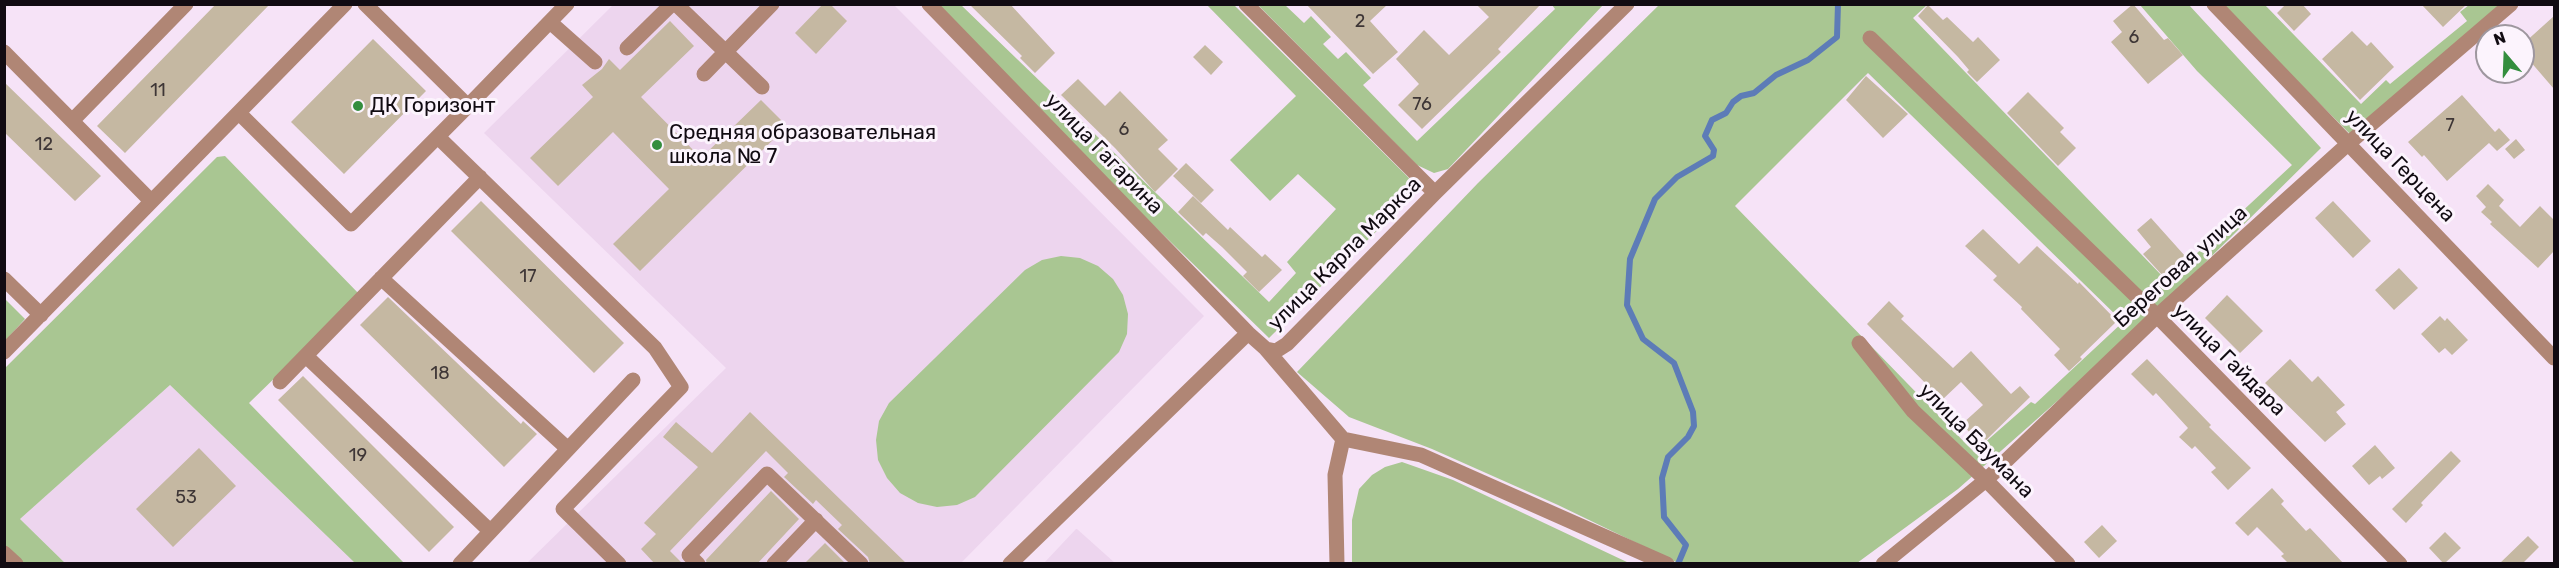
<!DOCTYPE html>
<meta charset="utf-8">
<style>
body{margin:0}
#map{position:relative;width:2559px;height:568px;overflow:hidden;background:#f6e3f7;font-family:Rubik,sans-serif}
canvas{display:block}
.frame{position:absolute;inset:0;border:6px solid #110b12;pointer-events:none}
.north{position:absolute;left:2475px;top:24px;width:60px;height:60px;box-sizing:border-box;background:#fcf4fd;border:2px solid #9e979f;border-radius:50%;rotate:341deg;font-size:16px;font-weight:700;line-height:24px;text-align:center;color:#110b12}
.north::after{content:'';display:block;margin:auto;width:21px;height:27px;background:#348e3e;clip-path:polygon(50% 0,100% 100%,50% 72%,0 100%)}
</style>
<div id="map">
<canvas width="2559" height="568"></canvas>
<div class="frame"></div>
<div class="north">N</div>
</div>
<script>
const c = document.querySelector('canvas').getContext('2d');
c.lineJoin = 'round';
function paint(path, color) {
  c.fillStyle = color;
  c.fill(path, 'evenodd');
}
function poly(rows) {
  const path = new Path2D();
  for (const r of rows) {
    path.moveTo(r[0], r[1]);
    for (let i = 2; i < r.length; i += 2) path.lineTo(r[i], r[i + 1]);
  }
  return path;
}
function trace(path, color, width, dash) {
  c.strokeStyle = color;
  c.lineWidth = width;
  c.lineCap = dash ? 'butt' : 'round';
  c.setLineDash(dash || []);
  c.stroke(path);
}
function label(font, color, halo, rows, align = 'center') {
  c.font = font + ' Rubik,sans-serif';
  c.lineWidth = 6;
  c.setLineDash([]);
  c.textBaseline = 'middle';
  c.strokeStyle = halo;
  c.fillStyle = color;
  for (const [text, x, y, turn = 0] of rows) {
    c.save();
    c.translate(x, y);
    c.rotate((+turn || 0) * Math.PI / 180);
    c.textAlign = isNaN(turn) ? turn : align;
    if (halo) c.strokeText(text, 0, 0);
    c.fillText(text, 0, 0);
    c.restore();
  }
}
const built = poly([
 [613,5,894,5,1204,316,961,563,527,563,726,368,484,133],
 [170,385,355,563,65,563,20,519],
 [1076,529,1077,529,1115,563,1044,563]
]);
const green = poly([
 [928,5,961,5,1269,302,1296,273,1287,262,1336,209,1298,174,1270,201,1230,160,1296,96,1207,5,1234,5,1413,182,1416,189,1415,193,1269,338],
 [1258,5,1285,5,1304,23,1311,16,1331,37,1323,44,1338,59,1346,52,1371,78,1363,85,1417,141,1555,9,1552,5,1603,5,1448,169,1434,173,1417,165],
 [1659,5,1927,5,1913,18,2167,281,2292,165,2197,71,2140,5,2189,5,2321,148,2133,334,1958,489,1857,563,1678,563,1558,505,1432,449,1349,417,1297,372,1478,183],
 [1868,73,2123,322,2035,404,2031,402,1974,452,1735,206],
 [2221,5,2265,5,2361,104,2386,80,2390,84,2467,21,2460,12,2469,5,2506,5,2353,137],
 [225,156,360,295,249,403,404,563,355,563,170,385,20,519,65,563,23,563,5,546,4,369,217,157],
 [1061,256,1080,258,1098,266,1113,279,1123,295,1128,314,1127,334,1119,352,975,497,957,505,937,507,918,503,900,493,887,478,878,460,876,440,879,421,889,403,1025,270,1042,260],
 [5,299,25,319,5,341,4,341],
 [1402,462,1453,480,1629,563,1352,563,1352,520,1359,489,1372,475,1385,467]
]);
const stream = poly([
 [1678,564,1686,545,1664,517,1662,478,1668,457,1688,437,1694,426,1693,412,1674,363,1643,339,1627,305,1630,259,1655,199,1677,177,1713,156,1714,150,1705,136,1712,120,1726,113,1733,102,1741,96,1754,93,1776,75,1808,60,1837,37,1838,4]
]);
const building = poly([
 [216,4,270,4,125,153,97,126],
 [823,4,830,4,847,21,816,54,795,33],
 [969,4,1010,4,1055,53,1035,73,1020,58,1022,56],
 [1306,4,1388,4,1370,21,1398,52,1373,74],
 [1476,4,1541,4,1498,49,1501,52,1422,129,1398,105,1419,84,1396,59,1424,30,1449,55,1489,17],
 [2133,4,2164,40,2168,38,2183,55,2148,84,2111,42,2122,32,2113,21],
 [2286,4,2302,4,2311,14,2294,31,2277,13],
 [2421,4,2467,4,2443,27],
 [1928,5,1943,20,1947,17,1973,42,1978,37,2000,60,1977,82,1967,72,1969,70,1958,57,1918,16],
 [2554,16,2554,89,2523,53,2523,44],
 [670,21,694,46,641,97,701,158,761,100,787,126,640,271,613,244,669,189,613,132,558,186,530,158,593,97,582,85,602,69,609,59,620,70],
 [2352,31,2367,46,2371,42,2394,67,2360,100,2322,59],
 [373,39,426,91,344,174,291,122],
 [1205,45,1223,62,1211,75,1193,57],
 [1866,76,1908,114,1883,138,1846,100],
 [1078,79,1105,106,1120,91,1168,140,1158,149,1178,169,1155,192,1115,148,1061,95],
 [4,82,101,176,75,201,4,132],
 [2028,92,2064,128,2060,132,2076,148,2058,166,2007,113],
 [2462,95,2495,132,2499,128,2510,140,2497,151,2489,143,2447,181,2424,155,2422,157,2408,142],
 [2516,139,2525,150,2514,159,2505,149],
 [1186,163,1214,190,1201,203,1173,176],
 [2488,184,2504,200,2499,206,2520,227,2540,206,2554,220,2554,251,2538,268,2490,224,2492,222,2481,212,2486,207,2476,196],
 [1193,196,1228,230,1230,227,1262,257,1265,254,1282,270,1259,292,1243,276,1247,272,1222,247,1206,233,1203,236,1178,212],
 [481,201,624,343,594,373,451,231],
 [2333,201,2371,241,2353,258,2315,218],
 [2151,218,2185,256,2163,276,2143,254,2151,247,2137,230],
 [1983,229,2019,264,2037,246,2078,284,2079,282,2117,321,2080,357,2082,359,2069,371,2054,355,2060,349,2021,309,2022,307,1993,280,1997,276,1965,246],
 [2399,268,2418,288,2394,310,2375,290],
 [2227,295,2263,331,2240,353,2205,318],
 [388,297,521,424,523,421,537,434,504,467,360,325],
 [1889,301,1904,316,1901,319,1953,368,1971,351,2011,394,2020,386,2030,397,1981,445,1962,424,1983,405,1961,382,1942,400,1867,324],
 [2440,316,2445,321,2447,318,2468,340,2452,355,2445,348,2439,353,2421,334],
 [2147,359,2211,425,2209,427,2251,468,2228,490,2211,472,2216,468,2195,446,2192,449,2179,437,2188,428,2156,393,2153,396,2131,374],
 [2290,359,2312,382,2318,376,2345,405,2336,412,2346,424,2325,442,2265,383],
 [303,376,454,527,429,552,278,400],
 [750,412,907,564,870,564,868,557,838,529,842,525,816,500,813,504,784,477,788,473,766,451,670,551,683,564,655,564,641,549,656,534,644,523,698,467,663,437,676,422,712,453],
 [2375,445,2395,468,2382,479,2380,476,2369,485,2352,466],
 [199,448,236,486,173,547,136,509],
 [2451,451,2461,461,2421,503,2423,505,2406,523,2392,509],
 [2272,488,2284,501,2281,504,2306,531,2310,528,2344,564,2289,564,2281,556,2284,554,2257,527,2248,536,2235,523],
 [771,491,799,519,757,564,707,564,706,560],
 [2102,525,2117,541,2099,558,2084,542],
 [2445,532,2461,548,2444,564,2429,548],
 [2528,536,2539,547,2522,564,2499,564],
 [825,543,846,564,804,564]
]);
const minor = poly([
 [676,4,762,87],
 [929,4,1248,333],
 [1246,4,1435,193],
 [2214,4,2554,358],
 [550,22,595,62],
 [1870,38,2157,316,2400,564],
 [627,48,672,4],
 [4,52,151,201],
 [704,74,772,4],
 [468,106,567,4],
 [239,113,351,224,468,106,365,4],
 [72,121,186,4],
 [438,137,655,348,681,387,563,509,619,564],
 [381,278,568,449],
 [4,279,41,315],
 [1859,343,1913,411,1986,480,2068,564],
 [1266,349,1343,439,1421,455,1667,564],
 [4,352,345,4],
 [306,356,490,531],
 [280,382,480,177],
 [4,553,16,564],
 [460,564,633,380],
 [698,564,689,555,767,474,861,564],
 [774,564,816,520],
 [1010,564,1248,333,1266,349,1276,351,1287,344,1435,193,1627,4],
 [1337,564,1335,475,1343,439],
 [1883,564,1986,480,2157,316,2349,143,2511,4]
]);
const markers = [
 [358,106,6,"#348e3e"],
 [657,145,6,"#348e3e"]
];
const numberNames = [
 ["2",1360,22],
 ["6",2134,38],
 ["11",158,91],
 ["76",1422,105],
 ["7",2450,126],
 ["6",1124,130],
 ["12",44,145],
 ["17",528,277],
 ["18",440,374],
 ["19",358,456],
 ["53",186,498]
];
const poiNames = [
 ["ДК Горизонт",370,106],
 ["Средняя образовательная",669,133],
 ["школа № 7",669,157]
];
const streetNames = [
 ["улица Гагарина",1104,154,46],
 ["улица Герцена",2400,166,46],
 ["улица Карла Маркса",1345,254,-45],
 ["Береговая улица",2181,267,-42],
 ["улица Гайдара",2229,360,45],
 ["улица Баумана",1976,441,45]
];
paint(built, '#edd5ee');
paint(green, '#a9c692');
trace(stream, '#5d7cb7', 6);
paint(building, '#c5b8a2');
trace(minor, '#b08675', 15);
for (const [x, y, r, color] of markers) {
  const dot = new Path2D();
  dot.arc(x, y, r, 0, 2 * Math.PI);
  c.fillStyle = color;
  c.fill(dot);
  trace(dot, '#fcf4fd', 2);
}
label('18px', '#3e3636', null, numberNames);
label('21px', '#110b12', '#fcf4fd', poiNames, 'left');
label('21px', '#110b12', '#fcf4fd', streetNames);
</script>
